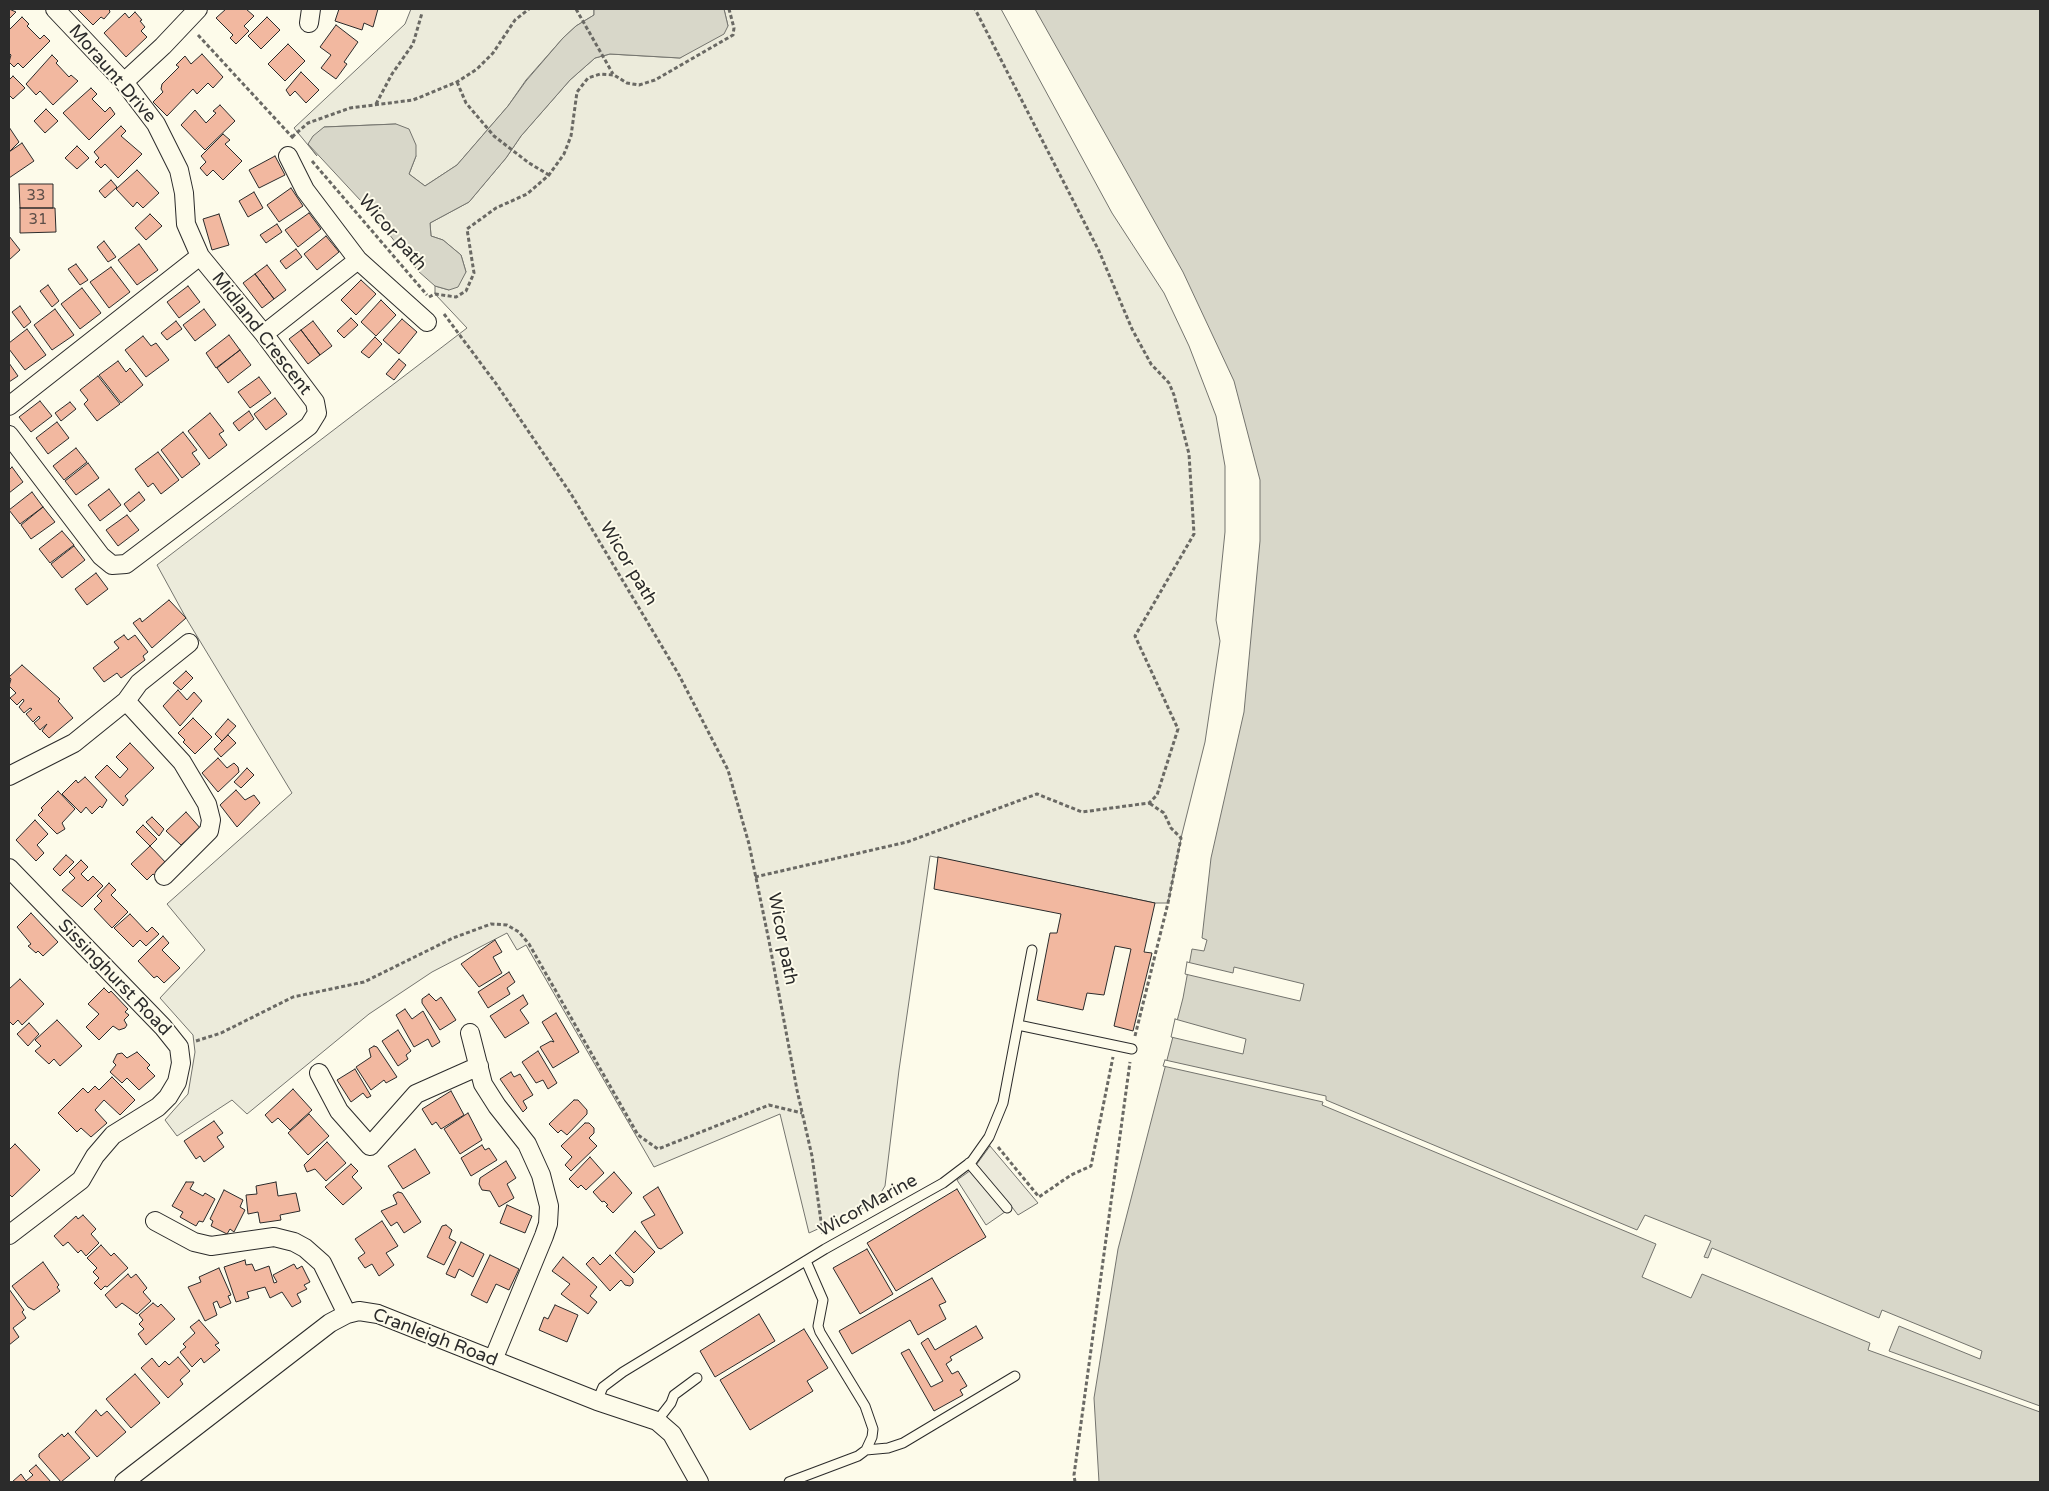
<!DOCTYPE html>
<style>
body{margin:0}
#map{position:relative;width:2049px;height:1491px;overflow:hidden;background:#fdfbea;font-family:"Varela Round",sans-serif}
canvas{display:block}
.frame{position:absolute;inset:0;border:10px solid #2b2b2b;pointer-events:none}
</style>
<div id="map">
<canvas width="2049" height="1491"></canvas>
<div class="frame"></div>
</div>
<script>
const c = document.querySelector('canvas').getContext('2d');
c.lineJoin = 'round';
function paint(path, color) {
  c.fillStyle = color;
  c.fill(path, 'evenodd');
}
function poly(rows) {
  const path = new Path2D();
  for (const r of rows) {
    path.moveTo(r[0], r[1]);
    for (let i = 2; i < r.length; i += 2) path.lineTo(r[i], r[i + 1]);
  }
  return path;
}
function trace(path, color, width, dash) {
  c.strokeStyle = color;
  c.lineWidth = width;
  c.lineCap = dash ? 'butt' : 'round';
  c.setLineDash(dash || []);
  c.stroke(path);
}
function label(font, color, halo, rows, align = 'center') {
  c.font = font + ' "Varela Round",sans-serif';
  c.lineWidth = 4;
  c.setLineDash([]);
  c.textBaseline = 'middle';
  c.strokeStyle = halo;
  c.fillStyle = color;
  for (const [text, x, y, turn = 0] of rows) {
    c.save();
    c.translate(x, y);
    c.rotate((+turn || 0) * Math.PI / 180);
    c.textAlign = isNaN(turn) ? turn : align;
    if (halo) c.strokeText(text, 0, 0);
    c.fillText(text, 0, 0);
    c.restore();
  }
}
const green = poly([
 [411,9,594,9,594,15,576,26,563,38,526,80,508,106,457,165,425,186,409,174,416,156,396,124,324,127,308,144,317,156,294,128,405,24,411,9],
 [724,9,1001,9,1112,213,1164,293,1189,346,1216,416,1225,466,1225,532,1216,620,1220,641,1205,742,1182,834,1168,903,1155,903,930,856,899,1070,885,1186,877,1199,862,1209,809,1233,780,1114,654,1167,526,945,517,950,507,933,432,972,369,1014,247,1114,232,1100,177,1136,165,1120,188,1094,195,1052,193,1035,160,998,205,950,167,904,292,793,186,618,157,565,467,328,435,294,435,286,449,290,466,272,461,255,443,240,431,236,430,223,469,202,506,158,521,136,570,80,595,58,610,54,680,58,728,26,724,9]
]);
const parking = poly([
 [990,1146,1038,1203,1018,1215,1012,1207,986,1225,957,1180,974,1168,990,1146]
]);
const water = poly([
 [594,9,724,9,728,26,724,34,680,58,610,54,595,58,570,80,521,136,506,158,469,202,430,223,431,236,443,240,461,255,466,272,458,287,449,290,435,286,418,271,374,215,308,144,313,136,324,127,396,124,409,129,416,145,416,156,409,174,425,186,457,165,508,106,526,81,563,38,576,26,594,15,594,9],
 [1035,9,2040,9,2040,1482,1099,1482,1094,1398,1118,1249,1183,998,1192,949,1204,951,1207,940,1202,938,1211,858,1244,712,1260,541,1260,480,1234,381,1183,272,1035,9]
]);
const pier = poly([
 [1187,962,1233,973,1234,967,1304,984,1300,1001,1185,974,1187,962],
 [1175,1019,1246,1039,1243,1054,1171,1037,1175,1019],
 [1165,1060,1326,1096,1326,1100,1637,1230,1645,1215,1711,1241,1704,1257,1708,1258,1712,1248,1879,1318,1882,1310,1982,1351,1980,1359,1899,1326,1889,1351,2040,1406,2040,1412,1868,1350,1870,1343,1702,1274,1691,1298,1642,1277,1656,1244,1322,1105,1323,1102,1163,1066,1165,1060]
]);
const building = poly([
 [9,9,16,12,9,19,9,9],
 [77,9,109,9,110,12,104,19,101,17,93,25,77,9],
 [226,9,246,9,254,16,244,26,249,31,236,44,230,38,233,35,216,18,226,9],
 [339,9,378,9,373,27,364,23,362,30,335,21,339,9],
 [135,12,142,20,140,21,145,27,141,31,147,37,126,57,104,33,125,13,129,18,135,12],
 [22,17,29,24,27,26,40,39,44,35,50,41,23,68,18,63,14,67,9,62,11,55,9,53,9,30,22,17],
 [267,17,280,30,261,49,248,36,267,17],
 [336,25,358,42,344,62,347,64,336,79,321,68,331,55,320,47,336,25],
 [288,44,305,61,285,81,268,64,288,44],
 [202,54,223,77,213,88,208,83,197,94,193,89,167,116,153,102,163,92,161,89,162,84,179,67,176,65,185,56,191,64,202,54],
 [52,55,58,61,56,63,69,77,71,75,78,81,53,105,40,91,36,95,26,84,52,55],
 [301,72,319,90,306,103,295,91,290,96,286,90,301,72],
 [13,76,25,88,13,99,9,95,9,80,13,76],
 [91,88,97,94,92,99,105,112,110,107,115,114,89,140,63,113,91,88],
 [220,105,235,121,205,150,181,125,195,110,206,123,216,113,213,111,220,105],
 [46,109,58,121,45,133,34,121,46,109],
 [121,126,126,131,121,136,142,154,118,178,105,164,101,168,95,162,99,158,94,152,121,126],
 [9,127,19,142,9,152,9,127],
 [223,134,230,140,225,144,242,161,223,180,213,170,207,176,200,168,206,162,201,156,223,134],
 [22,143,34,161,9,178,9,152,22,143],
 [77,146,89,158,77,169,65,158,77,146],
 [275,156,285,175,259,188,249,170,275,156],
 [137,170,159,193,143,208,137,202,133,207,116,189,137,170],
 [111,180,117,187,105,198,99,191,111,180],
 [19,184,53,184,53,208,20,208,19,184],
 [291,188,303,206,279,222,267,205,291,188],
 [254,192,263,208,248,217,239,201,254,192],
 [20,208,55,208,56,232,20,233,20,208],
 [309,213,321,229,298,247,285,230,309,213],
 [150,214,162,226,146,240,135,228,150,214],
 [219,214,229,245,212,250,203,219,219,214],
 [277,224,282,232,266,243,260,235,277,224],
 [9,236,20,250,9,260,9,236],
 [326,236,339,252,317,270,304,254,326,236],
 [104,241,116,257,108,262,97,247,104,241],
 [139,244,158,270,137,285,118,260,139,244],
 [296,249,302,257,286,269,280,261,296,249],
 [76,264,88,280,80,285,68,269,76,264],
 [267,265,286,290,274,299,255,274,267,265],
 [111,267,130,292,109,308,90,282,111,267],
 [255,274,274,299,262,308,243,283,255,274],
 [361,280,376,294,356,315,341,300,361,280],
 [48,285,59,301,52,307,40,291,48,285],
 [188,286,200,302,179,318,167,302,188,286],
 [82,288,101,313,80,329,61,304,82,288],
 [381,300,396,315,376,336,361,322,381,300],
 [20,306,31,322,24,328,12,312,20,306],
 [55,309,74,335,52,350,34,325,55,309],
 [204,309,216,325,195,341,183,325,204,309],
 [351,318,358,325,344,338,337,331,351,318],
 [402,319,417,332,399,354,383,340,402,319],
 [176,321,182,329,167,340,161,333,176,321],
 [313,321,332,346,320,355,301,330,313,321],
 [27,329,46,355,25,370,9,349,9,343,27,329],
 [301,330,320,355,308,364,289,339,301,330],
 [229,335,240,350,216,368,206,353,229,335],
 [143,336,151,346,156,343,169,360,146,377,125,350,143,336],
 [375,337,382,344,369,358,361,352,375,337],
 [240,350,251,365,228,383,217,368,240,350],
 [399,359,406,365,394,380,386,374,399,359],
 [118,361,126,372,130,368,143,385,121,403,99,375,118,361],
 [9,363,18,376,9,382,9,363],
 [98,376,120,404,97,421,84,404,88,400,80,390,98,376],
 [259,377,271,393,250,408,238,392,259,377],
 [275,398,287,414,266,430,254,414,275,398],
 [40,401,52,416,31,432,19,417,40,401],
 [70,402,76,409,61,421,55,413,70,402],
 [249,411,254,419,239,431,233,423,249,411],
 [210,413,224,431,219,434,227,445,209,459,188,431,210,413],
 [57,422,69,438,48,454,36,438,57,422],
 [183,432,197,450,192,453,200,464,182,478,161,450,183,432],
 [76,448,87,462,64,480,53,466,76,448],
 [158,452,179,480,161,494,153,483,148,487,135,469,158,452],
 [88,463,99,478,76,495,65,481,88,463],
 [12,467,23,482,9,493,9,470,12,467],
 [109,489,121,505,100,521,88,505,109,489],
 [32,492,43,507,20,524,9,510,32,492],
 [139,492,145,500,130,512,124,504,139,492],
 [43,507,55,522,31,539,21,525,43,507],
 [127,515,139,530,118,546,106,530,127,515],
 [62,531,74,545,50,563,39,549,62,531],
 [74,546,85,560,62,578,51,564,74,546],
 [96,573,108,589,87,605,75,589,96,573],
 [169,600,186,618,152,648,133,623,140,618,142,622,169,600],
 [124,635,128,640,135,635,148,652,143,656,145,660,121,678,117,673,104,682,93,668,119,648,114,642,124,635],
 [22,665,60,699,58,701,73,718,49,738,42,731,47,724,40,730,34,723,40,718,39,716,33,722,26,714,32,709,30,708,24,713,19,707,24,701,23,699,17,705,10,698,16,693,9,686,11,679,9,677,22,665],
 [186,671,193,678,181,690,173,683,186,671],
 [178,690,187,700,194,692,202,701,180,726,163,706,178,690],
 [193,718,212,737,195,754,183,742,185,740,178,733,193,718],
 [228,719,236,726,222,741,215,734,228,719],
 [228,735,236,743,221,757,214,749,228,735],
 [130,743,154,768,125,796,128,800,123,806,95,777,107,765,120,778,128,769,116,757,130,743],
 [218,758,227,768,234,763,238,767,239,772,218,792,202,773,218,758],
 [247,768,254,775,241,788,234,782,247,768],
 [85,777,107,800,102,808,100,806,92,814,86,807,81,813,62,794,76,780,78,783,85,777],
 [236,790,245,800,254,795,260,803,237,827,220,805,236,790],
 [58,791,75,809,62,823,65,829,57,834,38,815,43,810,41,808,58,791],
 [186,812,201,829,181,845,166,831,186,812],
 [152,817,164,829,159,836,146,822,152,817],
 [35,820,48,834,37,845,44,853,36,861,16,840,35,820],
 [143,825,157,839,150,846,136,832,143,825],
 [150,846,167,864,156,876,153,874,147,880,131,864,150,846],
 [66,855,74,862,60,876,53,869,66,855],
 [938,857,1155,903,1144,952,1152,953,1133,1031,1114,1026,1131,949,1115,946,1104,995,1087,993,1083,1010,1037,1000,1050,933,1057,933,1061,914,934,889,938,857],
 [81,860,88,867,81,874,88,881,93,876,103,886,82,907,62,890,75,878,69,872,81,860],
 [109,883,116,890,111,895,128,912,112,928,94,909,102,901,97,896,109,883],
 [31,913,58,942,43,956,38,951,36,953,28,946,31,944,17,927,31,913],
 [130,914,147,932,152,927,159,934,146,946,140,940,133,947,114,928,130,914],
 [163,936,169,943,162,950,180,968,164,983,157,976,154,978,138,961,163,936],
 [495,940,502,952,493,957,502,973,479,987,461,964,495,940],
 [509,972,515,982,507,988,510,994,488,1008,478,992,509,972],
 [20,979,44,1004,22,1025,18,1020,13,1025,9,1021,9,989,20,979],
 [104,988,109,993,111,991,128,1009,125,1012,129,1015,124,1020,127,1025,125,1028,119,1030,113,1026,99,1040,86,1027,99,1014,88,1004,104,988],
 [429,994,436,1001,441,997,456,1020,440,1030,422,1003,422,999,429,994],
 [523,995,528,1004,520,1010,529,1023,505,1038,490,1016,523,995],
 [405,1009,412,1019,423,1011,440,1042,432,1047,428,1039,414,1047,396,1015,405,1009],
 [556,1013,579,1052,553,1068,540,1047,551,1041,554,1042,542,1022,556,1013],
 [57,1020,82,1046,60,1066,54,1059,49,1064,35,1051,41,1046,35,1040,57,1020],
 [29,1023,39,1034,28,1046,17,1034,29,1023],
 [398,1030,411,1051,406,1055,408,1059,398,1066,382,1041,398,1030],
 [374,1046,377,1047,397,1077,386,1083,384,1080,371,1090,356,1067,371,1057,369,1049,374,1046],
 [538,1051,557,1083,548,1089,543,1080,536,1083,522,1062,538,1051],
 [137,1052,150,1065,147,1068,155,1076,139,1090,127,1078,122,1083,110,1072,116,1065,113,1062,117,1054,122,1053,127,1058,137,1052],
 [355,1069,371,1096,367,1098,363,1093,351,1102,337,1080,355,1069],
 [511,1072,514,1077,520,1074,533,1095,523,1101,527,1108,523,1112,500,1079,511,1072],
 [112,1077,135,1100,120,1115,104,1100,95,1110,107,1123,91,1137,81,1128,77,1132,58,1113,83,1088,88,1093,95,1086,99,1090,112,1077],
 [293,1089,312,1110,290,1130,278,1118,272,1123,265,1115,293,1089],
 [451,1091,464,1115,441,1129,436,1122,432,1125,422,1109,451,1091],
 [574,1100,578,1100,587,1110,587,1114,567,1135,561,1130,558,1133,549,1124,574,1100],
 [468,1113,482,1140,460,1154,444,1129,468,1113],
 [309,1114,329,1136,308,1155,288,1133,309,1114],
 [214,1121,223,1133,217,1137,224,1147,204,1162,200,1156,196,1159,184,1141,214,1121],
 [585,1123,589,1123,594,1128,594,1133,589,1138,597,1146,571,1171,565,1165,572,1157,561,1146,585,1123],
 [327,1142,346,1163,326,1181,315,1169,307,1172,304,1165,327,1142],
 [15,1144,40,1170,12,1197,9,1194,9,1150,15,1144],
 [482,1145,485,1150,489,1148,497,1160,471,1176,461,1158,482,1145],
 [415,1149,430,1173,403,1189,388,1166,415,1149],
 [590,1157,604,1173,586,1190,581,1185,578,1188,569,1179,590,1157],
 [506,1161,516,1178,507,1184,514,1198,499,1207,490,1191,482,1190,479,1184,480,1178,506,1161],
 [351,1164,358,1171,352,1177,362,1188,343,1205,325,1187,351,1164],
 [614,1172,632,1193,613,1213,606,1206,608,1205,604,1201,602,1202,593,1192,614,1172],
 [186,1182,194,1182,190,1189,203,1196,205,1193,215,1199,203,1222,199,1221,196,1226,180,1217,183,1212,172,1206,186,1182],
 [276,1182,278,1196,296,1193,300,1211,280,1215,281,1220,260,1223,258,1212,248,1214,246,1195,257,1194,256,1186,276,1182],
 [658,1187,683,1233,661,1249,658,1248,641,1222,655,1215,643,1197,658,1187],
 [957,1189,986,1237,896,1291,867,1243,957,1189],
 [224,1190,243,1200,240,1207,245,1210,234,1232,230,1229,227,1234,211,1226,213,1221,210,1219,224,1190],
 [398,1192,402,1193,421,1222,404,1233,397,1222,391,1226,381,1211,397,1204,393,1195,398,1192],
 [507,1205,532,1216,525,1233,500,1223,507,1205],
 [83,1215,96,1229,91,1234,99,1243,86,1256,81,1250,78,1253,68,1242,63,1246,54,1236,76,1216,78,1219,83,1215],
 [382,1221,398,1246,386,1253,394,1265,379,1276,372,1264,365,1268,358,1258,365,1253,355,1239,382,1221],
 [446,1225,452,1230,449,1238,456,1242,444,1265,427,1257,442,1226,446,1225],
 [635,1231,655,1252,634,1273,615,1253,635,1231],
 [461,1242,484,1254,473,1277,459,1269,455,1278,446,1274,461,1242],
 [101,1245,111,1256,114,1253,128,1268,107,1287,105,1286,101,1290,94,1283,99,1278,93,1272,97,1268,87,1258,101,1245],
 [867,1249,893,1294,860,1314,833,1268,867,1249],
 [490,1255,519,1269,509,1290,496,1284,487,1303,471,1295,490,1255],
 [610,1255,633,1279,633,1283,630,1286,625,1285,621,1280,610,1291,586,1264,593,1257,600,1265,610,1255],
 [563,1257,597,1287,590,1296,597,1302,588,1314,561,1294,570,1284,552,1271,563,1257],
 [245,1260,246,1265,252,1264,255,1271,269,1266,274,1283,277,1282,273,1275,294,1264,297,1269,302,1266,310,1282,304,1285,307,1289,297,1294,301,1302,292,1307,282,1292,270,1298,265,1287,247,1292,249,1298,236,1302,224,1267,245,1260],
 [43,1262,59,1285,57,1287,60,1291,34,1310,28,1307,12,1286,43,1262],
 [219,1268,231,1295,228,1296,231,1303,220,1308,217,1301,213,1303,217,1315,205,1321,188,1287,201,1282,199,1277,219,1268],
 [128,1274,131,1278,136,1274,147,1288,143,1292,151,1301,137,1314,122,1303,116,1308,105,1295,128,1274],
 [932,1278,946,1302,939,1305,946,1319,918,1335,910,1320,852,1354,839,1331,932,1278],
 [9,1289,24,1310,22,1312,26,1318,13,1328,19,1337,9,1345,9,1289],
 [153,1303,158,1307,161,1304,175,1319,146,1345,138,1334,144,1329,139,1324,143,1320,139,1315,153,1303],
 [555,1305,578,1315,567,1342,539,1330,544,1317,548,1319,555,1305],
 [759,1314,775,1341,715,1377,700,1351,759,1314],
 [199,1320,219,1343,215,1345,220,1350,204,1363,201,1358,192,1367,180,1352,186,1347,183,1344,195,1333,190,1327,199,1320],
 [976,1326,983,1338,950,1357,952,1360,946,1364,952,1374,958,1371,967,1386,960,1390,963,1395,934,1411,901,1353,909,1349,931,1387,943,1381,921,1343,928,1338,935,1350,976,1326],
 [804,1329,828,1368,807,1381,813,1391,750,1430,720,1380,804,1329],
 [178,1357,190,1371,180,1380,183,1384,168,1398,141,1368,152,1358,159,1367,165,1361,169,1365,178,1357],
 [135,1374,160,1403,131,1428,106,1399,135,1374],
 [96,1410,101,1416,107,1411,126,1432,97,1457,75,1432,96,1410],
 [68,1433,90,1458,61,1482,39,1457,39,1454,62,1434,64,1437,68,1433],
 [36,1465,51,1482,12,1482,21,1474,26,1481,33,1475,29,1471,36,1465]
]);
const path = poly([
 [576,9,613,74],
 [198,35,294,139],
 [457,82,466,103,494,136,529,163,549,175],
 [376,104,392,74,413,44,422,13],
 [292,137,308,123,350,108,413,100,457,82,477,69,493,53,515,20,529,9],
 [312,161,427,295],
 [429,297,435,294,456,297,466,291,474,273,467,229,496,208,527,194,549,175,564,154,571,136,577,92,588,78,600,74,614,75,627,83,639,85,655,80,733,35,734,28,729,9],
 [444,314,497,385,571,494,679,675,728,770,749,844,769,941,797,1090,812,1156,823,1236],
 [755,877,907,842,1037,794,1082,812,1149,803,1157,795,1178,729,1135,636,1194,534,1189,454,1174,395,1169,383,1151,364,1132,329,1099,251,975,9],
 [1135,1036,1168,903,1181,838,1171,828,1164,813,1149,803],
 [196,1041,221,1033,293,997,364,982,453,938,491,924,507,925,519,932,529,944,638,1135,658,1149,769,1105,802,1113],
 [998,1147,1039,1197,1071,1175,1091,1166,1113,1057],
 [1075,1482,1074,1475,1130,1062]
]);
const service = poly([
 [1018,1025,1132,1049],
 [969,1163,1007,1208],
 [597,1401,603,1387,623,1372,825,1249,943,1183,972,1161,989,1137,1003,1103,1032,950],
 [657,1421,671,1403,674,1395,697,1378],
 [866,1450,888,1448,903,1443,1015,1376],
 [789,1482,858,1456,866,1450,872,1437,873,1429,865,1406,820,1332,818,1326,823,1300,806,1261]
]);
const minor = poly([
 [309,23,311,9],
 [124,82,163,46,198,9],
 [288,156,305,190,358,260,427,322],
 [264,334,358,260],
 [9,406,200,256],
 [9,435,101,556,112,565,126,564,309,426,317,413,315,402,264,334,200,256,186,224,184,193,179,170,156,124,124,82,55,9],
 [126,701,182,762,207,804,211,820,209,831,164,876],
 [9,776,74,743,126,701,139,683,189,643],
 [9,868,163,1027,179,1047,181,1063,177,1082,168,1097,158,1107,113,1135,95,1156,81,1180,9,1235],
 [470,1033,483,1084,497,1106,527,1144,541,1175,549,1206,548,1224,544,1236,493,1360],
 [319,1073,339,1111,370,1146,416,1094,479,1066],
 [155,1221,194,1242,211,1246,274,1237,294,1242,305,1248,322,1263,347,1314],
 [124,1482,330,1323,347,1314,359,1311,378,1314,597,1401,657,1421,672,1434,699,1482]
]);
const numberNames = [
 ["33",36,196],
 ["31",38,220]
];
const streetNames = [
 ["Moraunt Drive",112,74,49],
 ["Wicor path",392,233,49],
 ["Midland Crescent",261,334,52],
 ["Wicor path",628,564,59],
 ["Wicor path",782,939,79],
 ["Sissinghurst Road",114,978,46],
 ["WicorMarine",868,1206,-29],
 ["Cranleigh Road",435,1338,21]
];
paint(green, '#ecebdb');
trace(green, '#74746e', 1);
paint(parking, '#eceadb');
trace(parking, '#74746e', 1);
paint(water, '#d8d7c9');
trace(water, '#74746e', 1);
paint(pier, '#fdfbea');
trace(pier, '#74746e', 1);
paint(building, '#f2b8a0');
trace(building, '#2b2b2b', 1);
trace(service, '#2b2b2b', 11);
trace(minor, '#2b2b2b', 20);
trace(path, '#6a6964', 3, [4, 2.5]);
trace(service, '#fdfbea', 9);
trace(minor, '#fdfbea', 18);
label('15px', '#5d4e48', null, numberNames);
label('18px', '#2b2b2b', '#fdfbea', streetNames);
</script>
